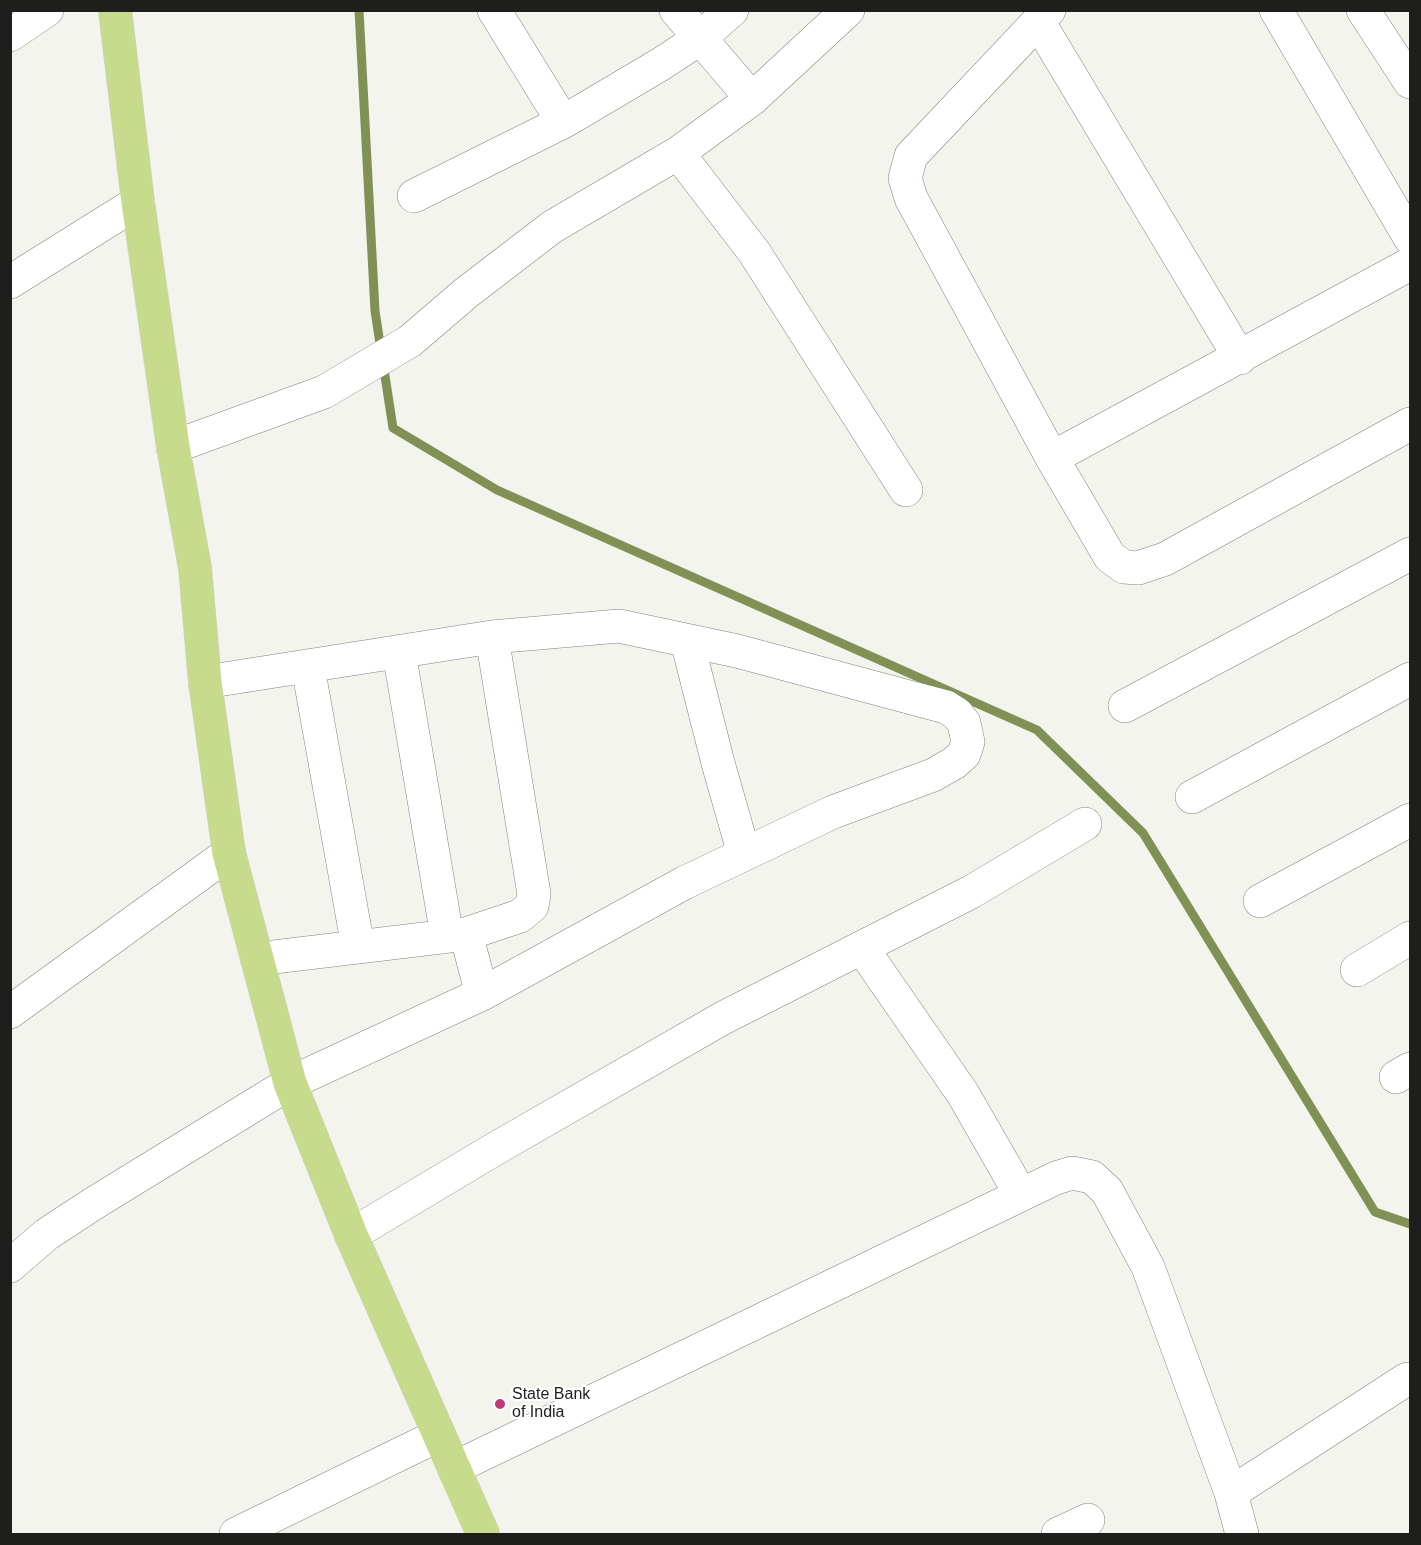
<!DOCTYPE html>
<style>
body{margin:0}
#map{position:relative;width:1421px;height:1545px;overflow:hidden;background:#f2f4ed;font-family:Helvetica,sans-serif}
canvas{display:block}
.frame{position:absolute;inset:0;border:12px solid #1e1f1c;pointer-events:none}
</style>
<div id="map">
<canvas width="1421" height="1545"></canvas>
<div class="frame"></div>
</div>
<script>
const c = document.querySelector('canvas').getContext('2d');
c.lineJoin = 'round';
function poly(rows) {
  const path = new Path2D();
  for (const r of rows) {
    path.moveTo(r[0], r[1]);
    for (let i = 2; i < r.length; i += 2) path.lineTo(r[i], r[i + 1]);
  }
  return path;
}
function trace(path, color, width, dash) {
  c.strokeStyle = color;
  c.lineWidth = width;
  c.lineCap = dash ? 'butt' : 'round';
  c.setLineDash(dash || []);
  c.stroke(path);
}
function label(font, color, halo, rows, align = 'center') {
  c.font = font + ' Helvetica,sans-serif';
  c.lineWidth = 4.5;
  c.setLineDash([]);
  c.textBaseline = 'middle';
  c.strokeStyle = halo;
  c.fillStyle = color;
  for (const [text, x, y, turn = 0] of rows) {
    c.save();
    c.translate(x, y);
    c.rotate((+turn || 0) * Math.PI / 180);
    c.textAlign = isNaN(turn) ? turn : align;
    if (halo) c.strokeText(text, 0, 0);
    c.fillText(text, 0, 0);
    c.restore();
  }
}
const stream = poly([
 [359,10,375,311,393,428,497,490,1037,730,1143,833,1375,1212,1410,1224]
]);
const minor = poly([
 [494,10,563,122],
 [676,10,752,99],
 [1049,10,911,156,905,178,911,198,1052,458,1110,557,1124,567,1138,568,1165,559,1410,424],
 [1276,10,1410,238],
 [1363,10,1410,82],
 [1038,21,1240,358],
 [10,35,47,10],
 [678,153,754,252,906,490],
 [414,196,563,122,661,64,699,39,732,10],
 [10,282,138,202],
 [173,447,324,392,410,341,466,293,552,227,678,153,752,99,848,10],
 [1052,458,1410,264],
 [687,641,718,763,744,854],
 [399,652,447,936],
 [308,667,358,947],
 [1125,706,1410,554],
 [1192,797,1410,679],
 [1260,901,1410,820],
 [466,934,482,994],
 [862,948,963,1094,1021,1195],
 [257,959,466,934,520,916,532,906,534,894,492,637],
 [1357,970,1410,938],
 [10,1012,229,853],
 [1396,1077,1410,1069],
 [351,1235,493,1150,723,1018,971,892,1085,824],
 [10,1266,47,1234,96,1202,290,1083,482,994,684,883,833,812,933,775,954,763,964,754,968,742,964,723,957,714,946,707,737,651,619,626,492,637,205,682],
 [454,1468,1056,1178,1072,1173,1092,1177,1107,1191,1148,1267,1231,1493,1242,1534],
 [1231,1493,1407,1379,1410,1379],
 [236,1534,439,1435],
 [1058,1534,1088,1520]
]);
const major = poly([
 [115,10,138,202,173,447,195,568,205,682,229,853,290,1083,351,1235,483,1534]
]);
const markers = [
 [500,1404,6,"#c13976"]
];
const poiNames = [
 ["State Bank",512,1395],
 ["of India",512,1413]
];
trace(stream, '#819155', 9);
trace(minor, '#81847d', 34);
trace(major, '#d2d2d2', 34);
trace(minor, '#fff', 33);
trace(major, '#c8da8b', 33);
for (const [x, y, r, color] of markers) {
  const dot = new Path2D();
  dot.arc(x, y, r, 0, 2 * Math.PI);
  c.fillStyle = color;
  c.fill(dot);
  trace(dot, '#fff', 2);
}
label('16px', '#1e1f1c', '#fff', poiNames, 'left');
</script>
